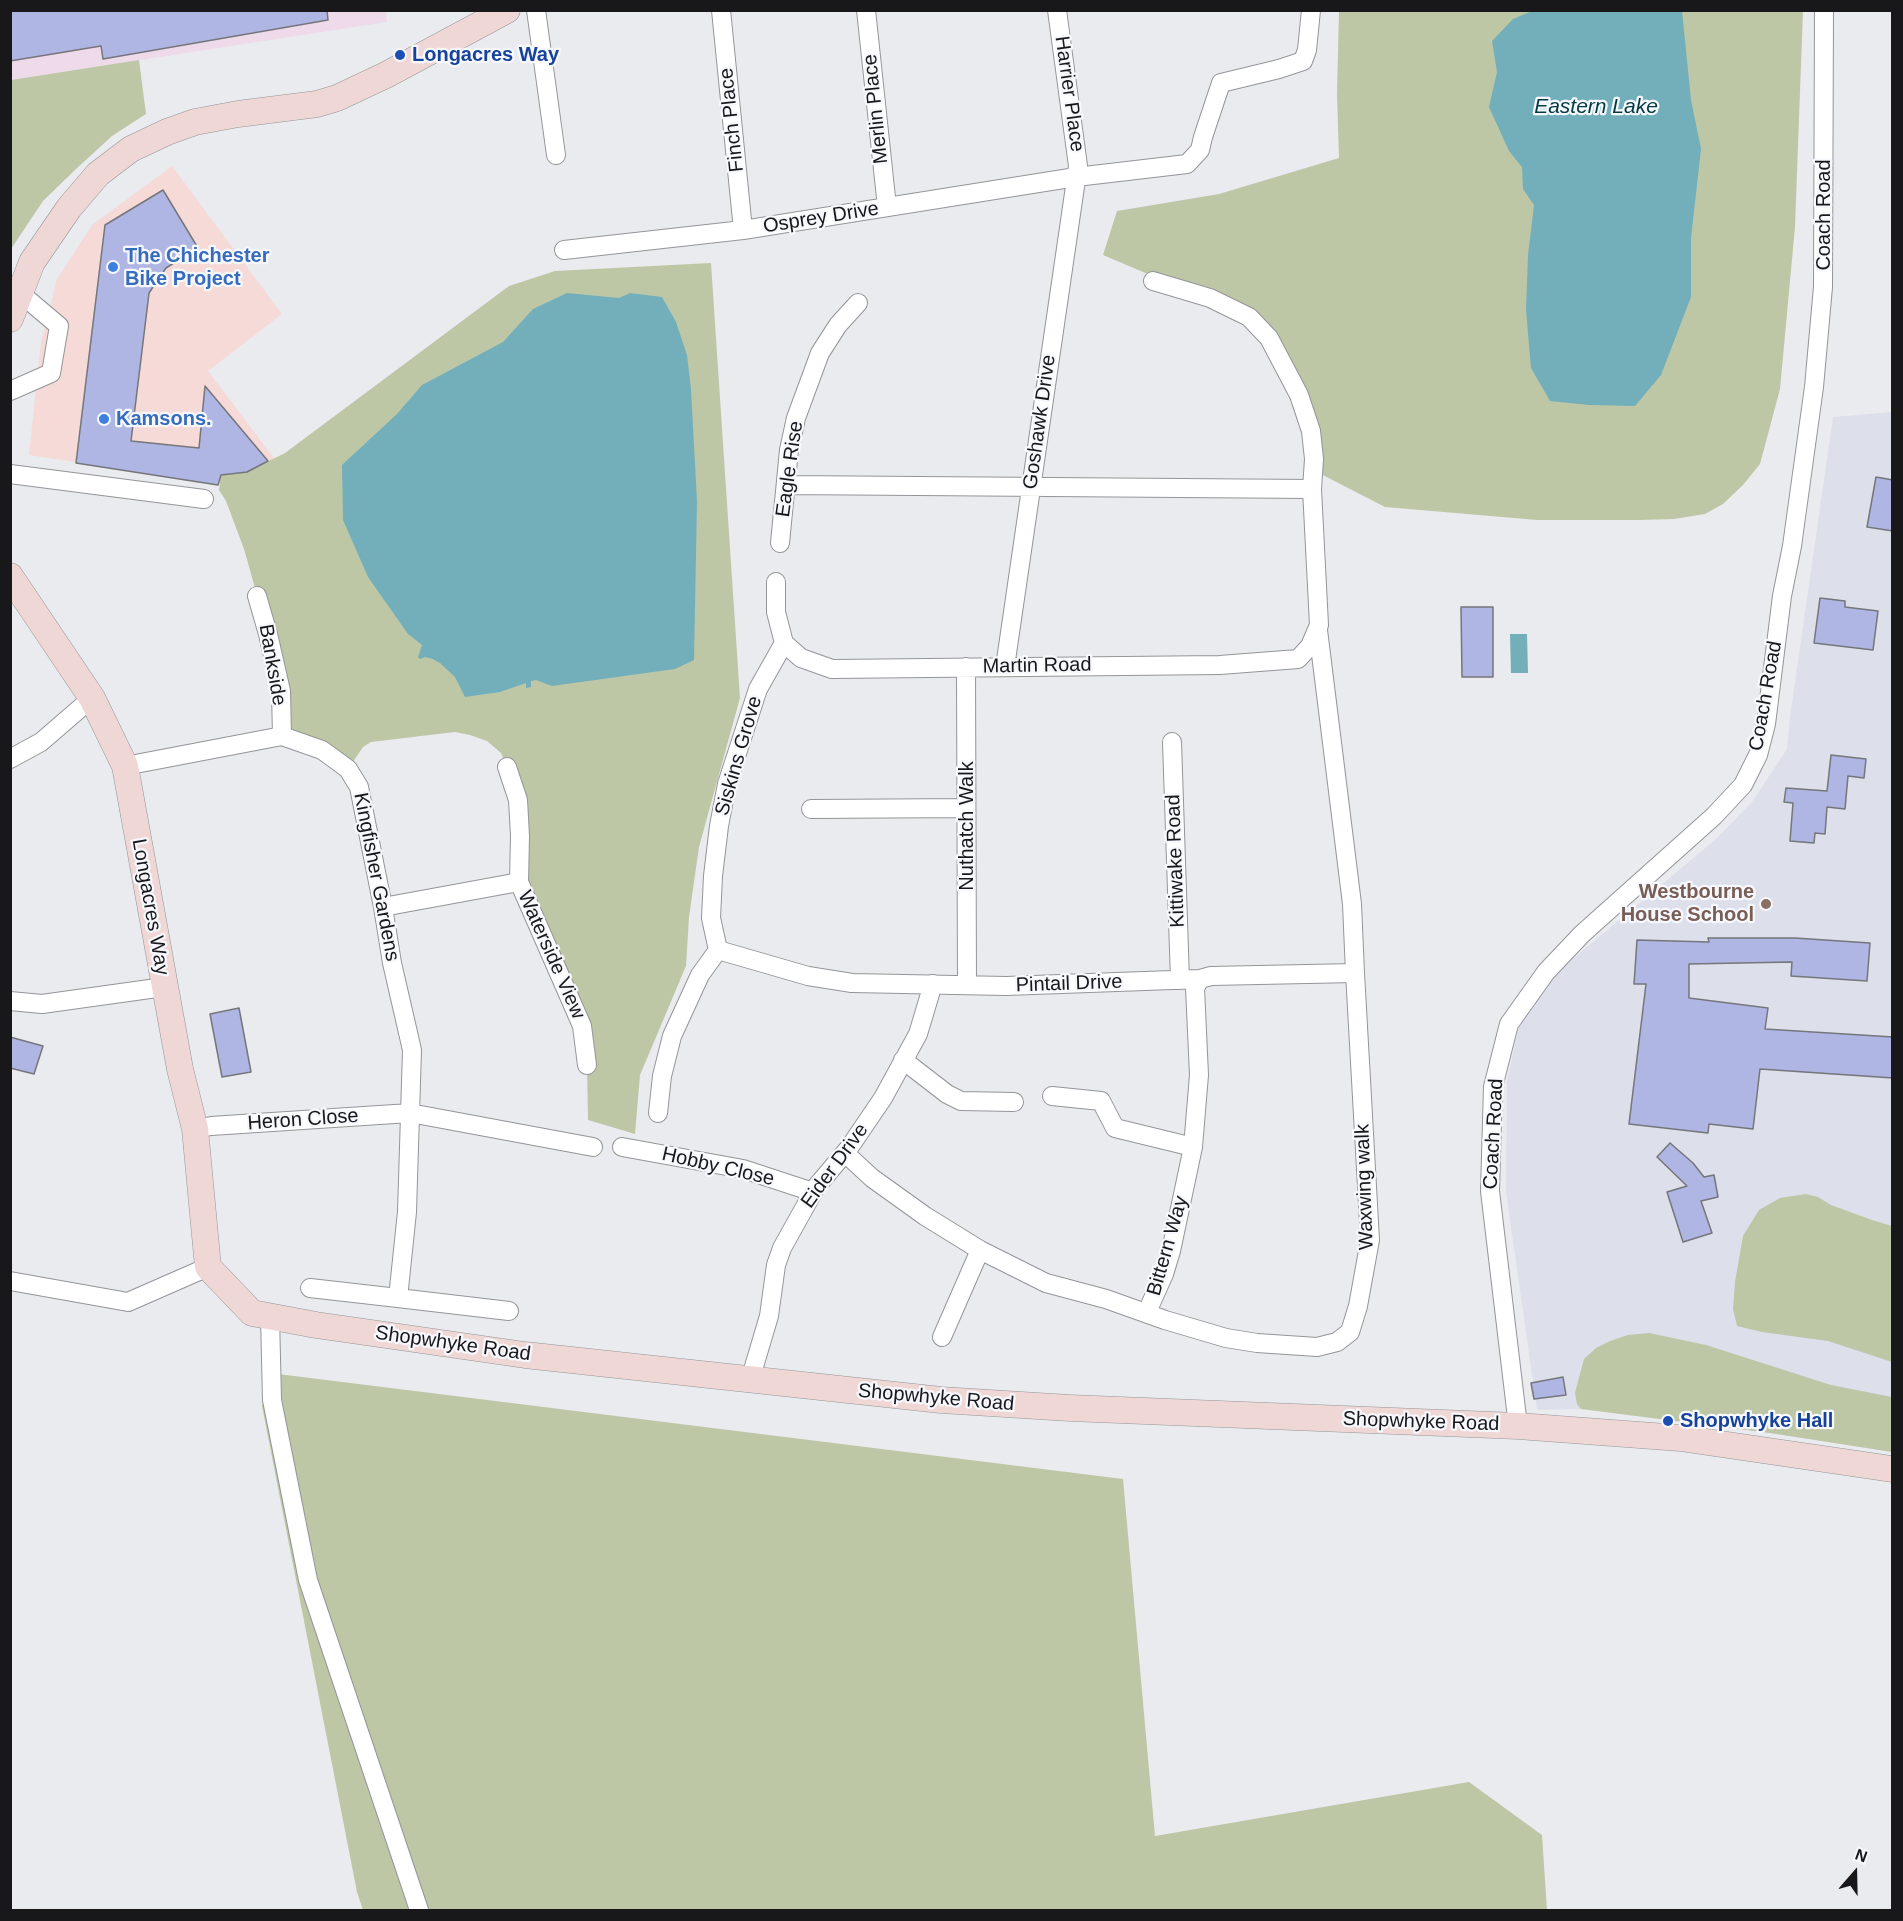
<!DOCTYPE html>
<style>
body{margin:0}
#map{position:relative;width:1903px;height:1921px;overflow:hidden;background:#eaebef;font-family:Helvetica,sans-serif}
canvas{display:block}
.frame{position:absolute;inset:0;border:12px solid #18181a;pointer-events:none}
.north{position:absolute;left:1825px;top:1843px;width:60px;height:60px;-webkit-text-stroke:4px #f7f8fd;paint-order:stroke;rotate:20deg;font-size:16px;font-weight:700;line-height:24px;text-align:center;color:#18181a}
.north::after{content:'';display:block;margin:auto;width:21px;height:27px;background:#18181a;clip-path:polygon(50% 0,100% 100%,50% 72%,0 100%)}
</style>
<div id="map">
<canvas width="1903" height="1921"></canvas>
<div class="frame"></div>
<div class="north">N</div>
</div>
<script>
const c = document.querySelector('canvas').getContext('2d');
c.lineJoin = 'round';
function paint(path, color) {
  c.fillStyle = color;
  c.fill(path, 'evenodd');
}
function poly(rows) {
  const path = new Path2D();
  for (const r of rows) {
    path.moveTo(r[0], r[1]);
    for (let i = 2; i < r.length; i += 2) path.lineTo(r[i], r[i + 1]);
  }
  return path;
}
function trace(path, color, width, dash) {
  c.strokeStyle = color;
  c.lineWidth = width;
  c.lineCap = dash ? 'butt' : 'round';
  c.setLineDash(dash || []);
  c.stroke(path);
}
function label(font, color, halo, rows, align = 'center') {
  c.font = font + ' Helvetica,sans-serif';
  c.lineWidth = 4.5;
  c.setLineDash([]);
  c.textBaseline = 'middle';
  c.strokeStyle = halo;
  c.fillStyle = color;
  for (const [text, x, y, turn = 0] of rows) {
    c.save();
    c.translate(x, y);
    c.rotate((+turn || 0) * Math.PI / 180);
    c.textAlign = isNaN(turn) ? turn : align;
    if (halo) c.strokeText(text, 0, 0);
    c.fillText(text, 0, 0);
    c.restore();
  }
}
const commercial = poly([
 [172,166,282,314,208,371,280,466,227,485,29,455,41,342,57,279,92,225]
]);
const industrial = poly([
 [11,11,386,11,387,22,11,80]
]);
const built = poly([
 [1892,412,1892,1452,1770,1433,1581,1409,1537,1410,1506,1192,1507,1081,1521,1017,1563,967,1715,840,1752,802,1787,749,1790,717,1833,417]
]);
const green = poly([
 [1339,11,1803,11,1795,227,1780,389,1760,464,1743,485,1723,504,1705,514,1674,519,1638,520,1537,520,1385,507,1313,470,1311,431,1249,317,1103,255,1117,211,1219,194,1339,158,1337,94],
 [139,60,146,114,112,136,76,169,43,201,11,249,11,80],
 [711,263,740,698,699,847,689,917,686,966,640,1075,635,1134,588,1120,587,1065,519,882,507,767,501,753,487,741,470,735,455,732,438,734,371,742,363,747,348,769,282,736,268,634,244,549,226,501,219,490,221,475,247,472,285,453,509,286,555,271],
 [1806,1194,1818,1197,1831,1205,1872,1220,1892,1226,1892,1362,1828,1341,1762,1332,1737,1326,1733,1309,1735,1282,1743,1236,1759,1210,1780,1198],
 [1649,1333,1706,1345,1831,1385,1892,1397,1892,1452,1770,1433,1581,1409,1577,1404,1575,1393,1584,1359,1596,1348,1610,1341,1628,1335],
 [270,1373,1123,1479,1155,1836,1469,1782,1542,1835,1547,1910,363,1910,357,1892,262,1406]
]);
const water = poly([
 [1532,11,1682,11,1691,100,1701,149,1691,238,1691,297,1661,375,1635,406,1589,405,1550,401,1531,368,1526,310,1528,255,1534,205,1523,189,1522,167,1509,151,1489,107,1497,72,1492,41,1513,19],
 [567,293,619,298,630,293,662,297,676,322,687,355,691,389,697,501,694,660,675,669,552,686,536,680,531,681,531,687,526,688,526,683,500,692,465,697,455,677,440,663,433,659,425,657,420,659,418,657,422,645,408,634,368,577,343,520,342,465,397,414,422,385,503,342,533,309],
 [1510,634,1527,634,1528,673,1511,673]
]);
const building = poly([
 [10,10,327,10,328,20,103,59,101,46,10,61,10,10],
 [163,190,198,248,166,268,149,293,131,441,199,448,205,386,268,461,247,472,221,475,218,485,76,463,105,225,163,190],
 [1876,477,1893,480,1893,531,1867,527,1876,477],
 [1820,598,1845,601,1845,607,1878,611,1873,650,1814,643,1820,598],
 [1461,607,1493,607,1493,677,1462,677,1461,607],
 [1831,755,1866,759,1864,778,1848,776,1845,809,1827,807,1825,834,1815,833,1814,843,1790,841,1793,803,1784,802,1786,788,1827,791,1831,755],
 [1708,938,1795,938,1870,943,1867,981,1791,976,1792,962,1689,964,1689,998,1768,1008,1765,1029,1893,1037,1893,1078,1760,1069,1753,1129,1709,1124,1708,1133,1629,1124,1646,984,1634,984,1637,940,1709,942,1708,938],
 [239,1008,251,1072,222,1077,210,1014,239,1008],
 [10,1037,43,1046,34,1074,10,1068,10,1037],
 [1670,1143,1693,1163,1704,1177,1714,1175,1718,1197,1701,1201,1712,1233,1683,1242,1667,1192,1687,1186,1657,1157,1670,1143],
 [1563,1377,1566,1395,1534,1399,1531,1383,1563,1377]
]);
const minor = poly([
 [536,10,556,155],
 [721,10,743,230],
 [866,10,887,207],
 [564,250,743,230,1076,177,1187,164,1200,150,1203,137,1221,83,1279,69,1303,61,1307,50,1311,10],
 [10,391,51,373,59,326,20,293],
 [10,474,204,499],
 [786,485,1312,489],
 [780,543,789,450,796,418,820,353,838,325,858,303],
 [776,582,776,612,784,643],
 [257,596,268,634,281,691,282,736],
 [784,643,801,658,832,669,1220,665,1298,659,1310,646,1319,625,1312,489,1314,459,1311,431,1299,395,1269,338,1249,317,1210,298,1153,281],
 [966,667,967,985],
 [1005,667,1078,166,1057,10],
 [1172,742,1180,980],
 [10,759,41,742,92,698],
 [125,766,282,736,322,750,348,769,359,787,383,907,392,963,412,1050,407,1212,398,1298,509,1311],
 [507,767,518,800,520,836,519,882,582,1026,587,1065],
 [811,809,966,808],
 [383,907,519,882],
 [718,950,808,976,852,983,1006,986,1200,979,1211,976,1355,973,1352,904,1318,630],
 [10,1001,42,1004,164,987],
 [903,1060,947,1094,961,1101,1014,1102],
 [1052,1096,1101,1101,1115,1128,1193,1147],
 [658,1113,662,1076,672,1036,700,975,718,950,711,918,713,876,719,826,727,784,758,689,784,643],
 [195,1129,211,1126,410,1113,593,1147],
 [622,1147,743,1169,813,1192],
 [845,1153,872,1178,925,1216,980,1250,1046,1283,1106,1299,1165,1320,1226,1338,1257,1343,1317,1347,1337,1342,1350,1332,1358,1306,1370,1240,1355,973],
 [10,1281,128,1302,208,1267],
 [310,1288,398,1298],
 [1147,1312,1164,1274,1171,1251,1193,1147,1199,1075,1195,988,1200,979],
 [270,1316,272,1400,308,1580,419,1910],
 [942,1337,980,1250],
 [750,1380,769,1316,776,1265,782,1248,816,1187,849,1148,883,1098,918,1034,933,984],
 [1518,1426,1490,1191,1493,1087,1509,1024,1546,972,1582,934,1714,816,1743,785,1758,755,1766,724,1782,596,1792,546,1814,387,1823,287,1824,10]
]);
const secondary = poly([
 [10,319,32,262,69,208,98,174,131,149,167,132,195,122,238,114,317,104,337,98,386,75,507,10],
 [10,576,92,698,125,766,180,1069,195,1129,208,1267,252,1313,316,1325,525,1355,941,1400,1070,1408,1518,1426,1680,1438,1892,1469]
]);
const markers = [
 [400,55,6,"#1a4fb4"],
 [113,267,6,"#3f7fe0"],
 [104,419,6,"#3f7fe0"],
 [1766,904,6,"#8d6e63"],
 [1668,1421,6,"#1a4fb4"]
];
const transitNames = [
 ["Longacres Way",412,55],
 ["Shopwhyke Hall",1680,1421]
];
const streetNames = [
 ["Harrier Place",1069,94,82],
 ["Merlin Place",876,109,-96],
 ["Finch Place",732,120,-96],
 ["Coach Road",1824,215,-90],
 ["Osprey Drive",821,218,-9],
 ["Goshawk Drive",1040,422,-82],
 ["Eagle Rise",790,469,-82],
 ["Bankside",272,665,80],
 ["Martin Road",1037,666,-1],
 ["Coach Road",1766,696,-80],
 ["Siskins Grove",739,756,-74],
 ["Nuthatch Walk",967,826,-90],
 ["Kittiwake Road",1176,861,-92],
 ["Kingfisher Gardens",376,877,79],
 ["Longacres Way",150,907,80],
 ["Waterside View",551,955,66],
 ["Pintail Drive",1069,984,-2],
 ["Heron Close",303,1120,-4],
 ["Coach Road",1494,1134,-87],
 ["Eider Drive",835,1166,-54],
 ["Hobby Close",718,1167,13],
 ["Waxwing walk",1365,1187,-92],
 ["Bittern Way",1168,1246,-74],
 ["Shopwhyke Road",453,1344,8],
 ["Shopwhyke Road",936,1398,5],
 ["Shopwhyke Road",1421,1422,2]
];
const shopNames = [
 ["The Chichester",125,256],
 ["Bike Project",125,279],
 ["Kamsons.",116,419]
];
const educationNames = [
 ["Westbourne",1754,892],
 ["House School",1754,915]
];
const waterNames = [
 ["Eastern Lake",1596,107]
];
paint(commercial, '#f5dad7');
paint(industrial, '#efdae9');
paint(built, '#dddfeb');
paint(green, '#bdc7a6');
paint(water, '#72afbb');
paint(building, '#afb6e4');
trace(building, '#75767a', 1.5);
trace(minor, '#949599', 20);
trace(secondary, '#949599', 27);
trace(minor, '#fff', 18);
trace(secondary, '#eed7d4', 26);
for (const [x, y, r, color] of markers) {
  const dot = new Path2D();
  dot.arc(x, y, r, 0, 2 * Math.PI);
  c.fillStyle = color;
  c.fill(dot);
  trace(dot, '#f7f8fd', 2);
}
label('bold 20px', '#164399', '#f7f8fd', transitNames, 'left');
label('20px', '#18181a', '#f7f8fd', streetNames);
label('bold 20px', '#366cbe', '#f7f8fd', shopNames, 'left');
label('bold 20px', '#785e54', '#f7f8fd', educationNames, 'right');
label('italic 21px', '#003a43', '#f7f8fd', waterNames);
</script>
